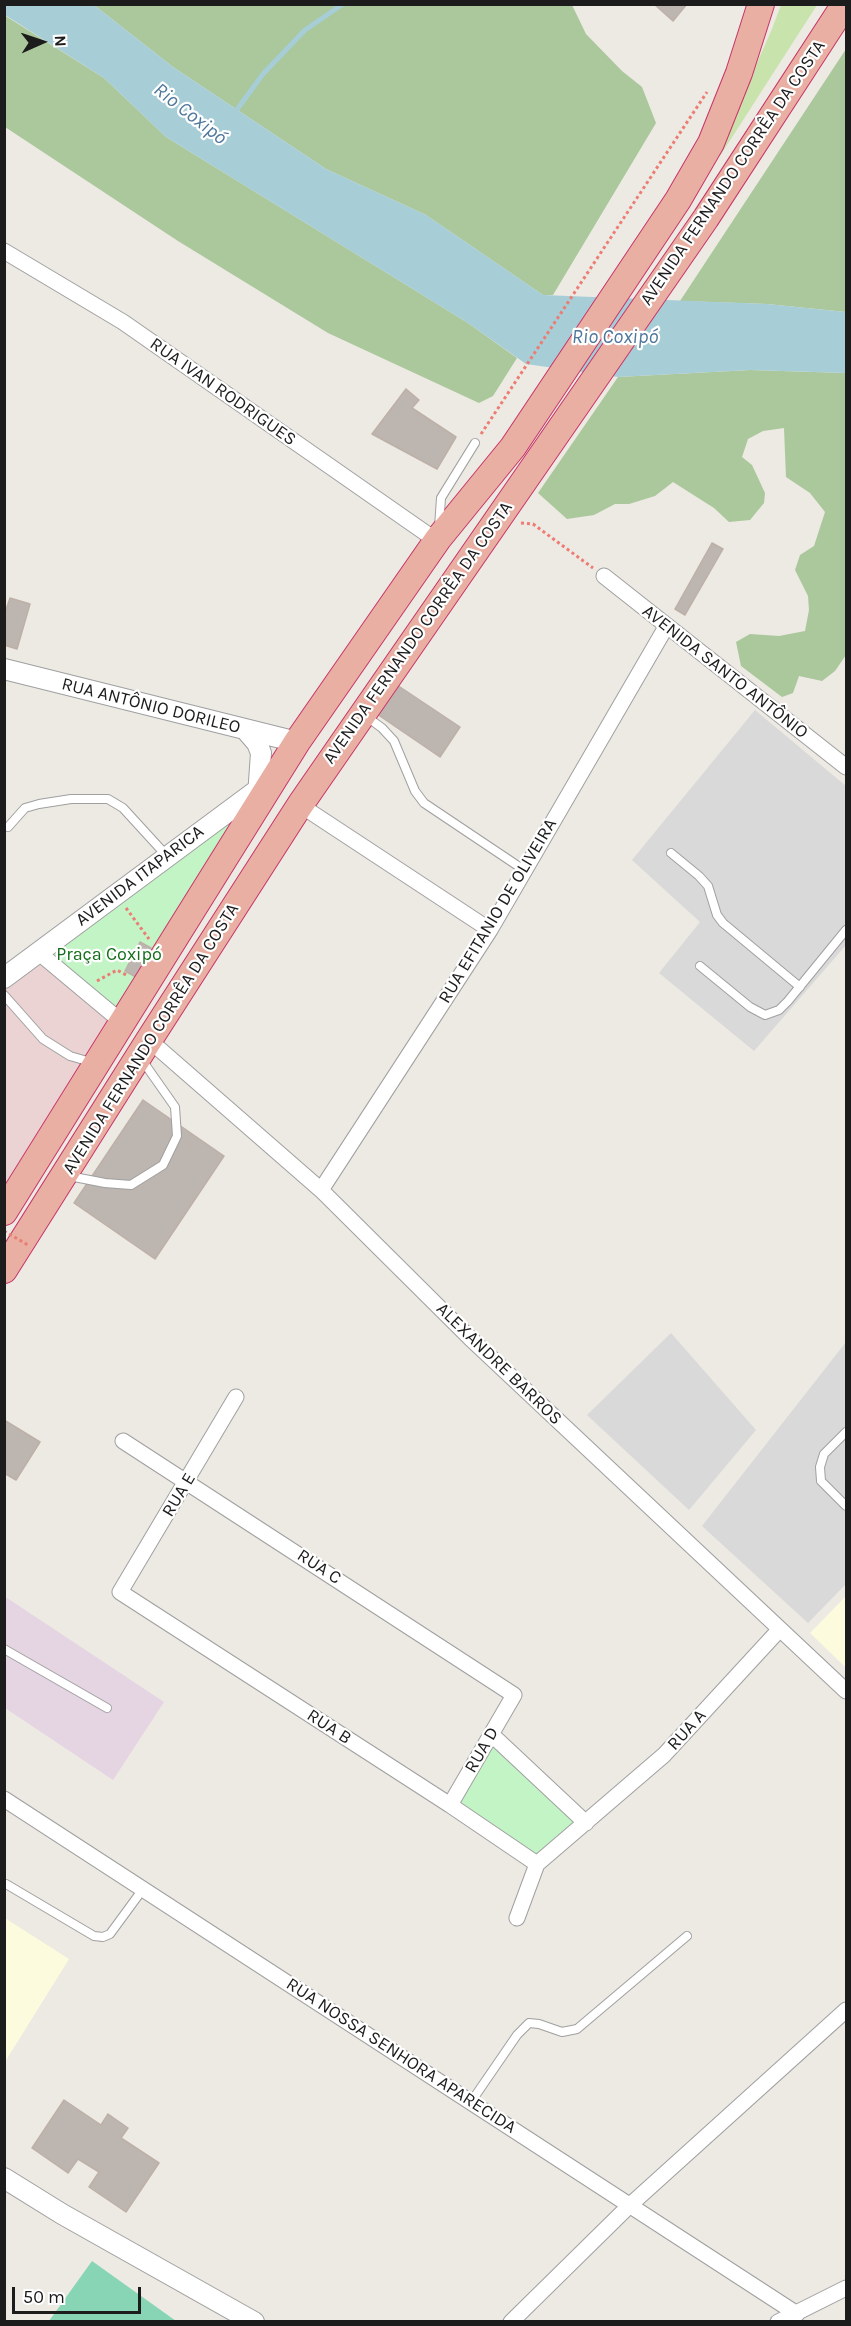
<!DOCTYPE html>
<meta charset="utf-8">
<style>
body{margin:0}
#map{position:relative;width:851px;height:2326px;overflow:hidden;background:#ede9e3;font-family:Karla,sans-serif}
canvas{display:block}
.frame{position:absolute;inset:0;border:6px solid #1c1c1c;pointer-events:none}
.north{position:absolute;left:12px;top:12px;width:60px;height:60px;-webkit-text-stroke:4px #fff;paint-order:stroke;rotate:87deg;font-size:16px;font-weight:700;line-height:24px;text-align:center;color:#1c1c1c}
.north::after{content:'';display:block;margin:auto;width:21px;height:27px;background:#1c1c1c;clip-path:polygon(50% 0,100% 100%,50% 72%,0 100%)}
.scale{position:absolute;left:12px;top:2287px;width:129px;height:27px;box-sizing:border-box;border:3px solid #1c1c1c;border-top:0;padding-left:8px;font-size:18px;line-height:21px;white-space:nowrap;color:#1c1c1c;-webkit-text-stroke:4px #fff;paint-order:stroke}
</style>
<div id="map">
<canvas width="851" height="2326"></canvas>
<div class="frame"></div>
<div class="north">N</div>
<div class="scale">50 m</div>
</div>
<script>
const c = document.querySelector('canvas').getContext('2d');
c.lineJoin = 'round';
function paint(path, color) {
  c.fillStyle = color;
  c.fill(path, 'evenodd');
}
function poly(rows) {
  const path = new Path2D();
  for (const r of rows) {
    path.moveTo(r[0], r[1]);
    for (let i = 2; i < r.length; i += 2) path.lineTo(r[i], r[i + 1]);
  }
  return path;
}
function trace(path, color, width, dash) {
  c.strokeStyle = color;
  c.lineWidth = width;
  c.lineCap = dash ? 'butt' : 'round';
  c.setLineDash(dash || []);
  c.stroke(path);
}
function label(font, color, halo, rows, align = 'center') {
  c.font = font + ' Karla,sans-serif';
  c.lineWidth = 4.5;
  c.setLineDash([]);
  c.textBaseline = 'middle';
  c.strokeStyle = halo;
  c.fillStyle = color;
  for (const [text, x, y, turn = 0] of rows) {
    c.save();
    c.translate(x, y);
    c.rotate((+turn || 0) * Math.PI / 180);
    c.textAlign = isNaN(turn) ? turn : align;
    if (halo) c.strokeText(text, 0, 0);
    c.fillText(text, 0, 0);
    c.restore();
  }
}
const residential = poly([
 [755,710,846,786,846,945,754,1051,659,973,700,922,632,860],
 [671,1333,756,1430,689,1510,587,1415],
 [846,1342,846,1584,808,1623,702,1526]
]);
const commercial = poly([
 [37,961,109,1021,5,1188,5,988]
]);
const industrial = poly([
 [4,1596,164,1702,113,1780,5,1708]
]);
const education = poly([
 [846,1596,846,1668,810,1633],
 [5,1918,69,1959,5,2062]
]);
const grass = poly([
 [781,5,817,5,720,156,717,153,772,29]
]);
const forest = poly([
 [94,5,572,5,586,34,622,71,642,87,656,123,553,295,543,295,426,215,326,169,173,67],
 [4,15,104,78,166,137,468,323,517,358,493,396,479,403,328,333,178,241,5,127],
 [846,49,846,312,767,304,680,301],
 [750,370,846,373,846,655,835,671,822,681,799,676,793,693,782,697,741,666,736,642,750,634,779,636,805,631,809,610,808,596,795,570,800,555,814,546,825,512,810,493,786,477,784,428,763,431,748,439,742,457,752,465,765,493,764,503,750,520,729,522,714,508,673,482,655,496,629,504,615,504,594,515,567,519,538,493,618,377]
]);
const park = poly([
 [235,819,116,1009,50,955],
 [493,1741,580,1822,536,1859,458,1802]
]);
const pitch = poly([
 [92,2261,176,2321,49,2321]
]);
const water = poly([
 [4,5,94,5,173,67,326,169,426,215,543,295,767,304,846,312,846,373,750,370,618,377,526,364,468,323,166,137,104,78,5,15]
]);
const stream = poly([
 [233,115,263,74,305,30,343,4]
]);
const building = poly([
 [654,4,687,4,673,21,654,4],
 [406,389,419,400,412,408,456,437,437,469,372,434,406,389],
 [712,543,723,549,685,615,675,609,712,543],
 [10,598,30,604,17,649,4,645,4,616,10,598],
 [394,683,460,727,440,757,374,712,394,683],
 [140,942,151,948,136,977,125,971,140,942],
 [143,1100,224,1156,155,1259,74,1203,143,1100],
 [4,1420,40,1442,16,1480,4,1473,4,1420],
 [64,2100,101,2125,108,2114,128,2128,121,2138,159,2163,126,2212,89,2187,99,2172,78,2159,68,2173,32,2148,64,2100]
]);
const path = poly([
 [481,434,707,92],
 [521,523,533,524,593,568],
 [126,908,149,939],
 [97,981,117,970,128,976]
]);
const service = poly([
 [439,527,441,498,475,443],
 [367,717,382,728,394,741,415,791,424,803,524,870],
 [8,827,25,808,39,804,71,799,108,799,123,808,166,855],
 [671,853,699,876,708,886,717,915,723,923,800,987],
 [700,966,750,1007,765,1015,779,1010,788,1001,846,930],
 [4,995,43,1039,70,1056,94,1063],
 [69,1176,105,1183,131,1185,163,1165,177,1136,175,1107,142,1060],
 [846,1432,824,1454,820,1467,821,1481,846,1506],
 [4,1649,107,1708],
 [6,1884,94,1936,103,1937,110,1934,143,1889],
 [471,2102,517,2035,529,2023,539,2024,562,2032,577,2029,687,1936]
]);
const minor = poly([
 [4,251,123,322,437,541],
 [604,576,846,767],
 [300,805,490,930],
 [38,952,123,1023],
 [149,1040,321,1190,470,1338,846,1691],
 [321,1190,490,930,666,627],
 [236,1397,120,1592,450,1805,537,1864],
 [123,1441,514,1695,450,1805],
 [491,1734,586,1823],
 [4,1799,797,2314],
 [517,1918,537,1864,664,1755,780,1629],
 [511,2322,629,2206,846,2010],
 [778,2322,846,2288]
]);
const tertiary = poly([
 [4,669,297,742],
 [245,729,257,743,261,753,258,796],
 [4,978,272,779],
 [4,2178,62,2214,254,2322]
]);
const trunk = poly([
 [4,1212,297,742,438,539,513,447,678,200,711,143,739,73,761,4],
 [4,1270,149,1040,300,805,706,218,845,4]
]);
const pathBridge = poly([
 [4,1231,28,1245]
]);
const streetNames = [
 ["AVENIDA FERNANDO CORRÊA DA COSTA",733,173,-56],
 ["RUA IVAN RODRIGUES",223,392,35],
 ["AVENIDA FERNANDO CORRÊA DA COSTA",418,633,-55],
 ["AVENIDA SANTO ANTÔNIO",725,672,38],
 ["RUA ANTÔNIO DORILEO",151,706,14],
 ["AVENIDA ITAPARICA",140,876,-37],
 ["RUA EFITANIO DE OLIVEIRA",498,911,-59],
 ["AVENIDA FERNANDO CORRÊA DA COSTA",151,1039,-58],
 ["ALEXANDRE BARROS",499,1364,44],
 ["RUA E",179,1495,-59],
 ["RUA C",319,1567,33],
 ["RUA B",329,1727,33],
 ["RUA A",687,1730,-48],
 ["RUA D",482,1750,-60],
 ["RUA NOSSA SENHORA APARECIDA",401,2056,33]
];
const parkNames = [
 ["Praça Coxipó",109,955]
];
const waterNames = [
 ["Rio Coxipó",190,114,38],
 ["Rio Coxipó",615,337]
];
paint(residential, '#dad9d9');
paint(commercial, '#ecd3d3');
paint(industrial, '#e5d5e3');
paint(education, '#fcfbdd');
paint(grass, '#c9e3ad');
paint(forest, '#aac89b');
paint(park, '#c3f4c5');
paint(pitch, '#87d5b5');
paint(water, '#a7cdd6');
trace(stream, '#a7cdd6', 5);
paint(building, '#bdb5b0');
trace(building, '#bdb0a7', 1.5);
trace(service, '#a0a0a0', 10);
trace(minor, '#a0a0a0', 17);
trace(tertiary, '#a0a0a0', 22);
trace(trunk, '#c7346a', 28);
trace(path, '#ec7d74', 3, [3, 3]);
trace(service, '#fff', 8);
trace(minor, '#fff', 15);
trace(tertiary, '#fff', 20);
trace(trunk, '#e8afa2', 26);
trace(pathBridge, '#ec7d74', 3, [3, 3]);
label('18px', '#1c1c1c', '#fff', streetNames);
label('18px', '#156f1a', '#fff', parkNames);
label('italic 20px', '#4f779b', '#fff', waterNames);
</script>
